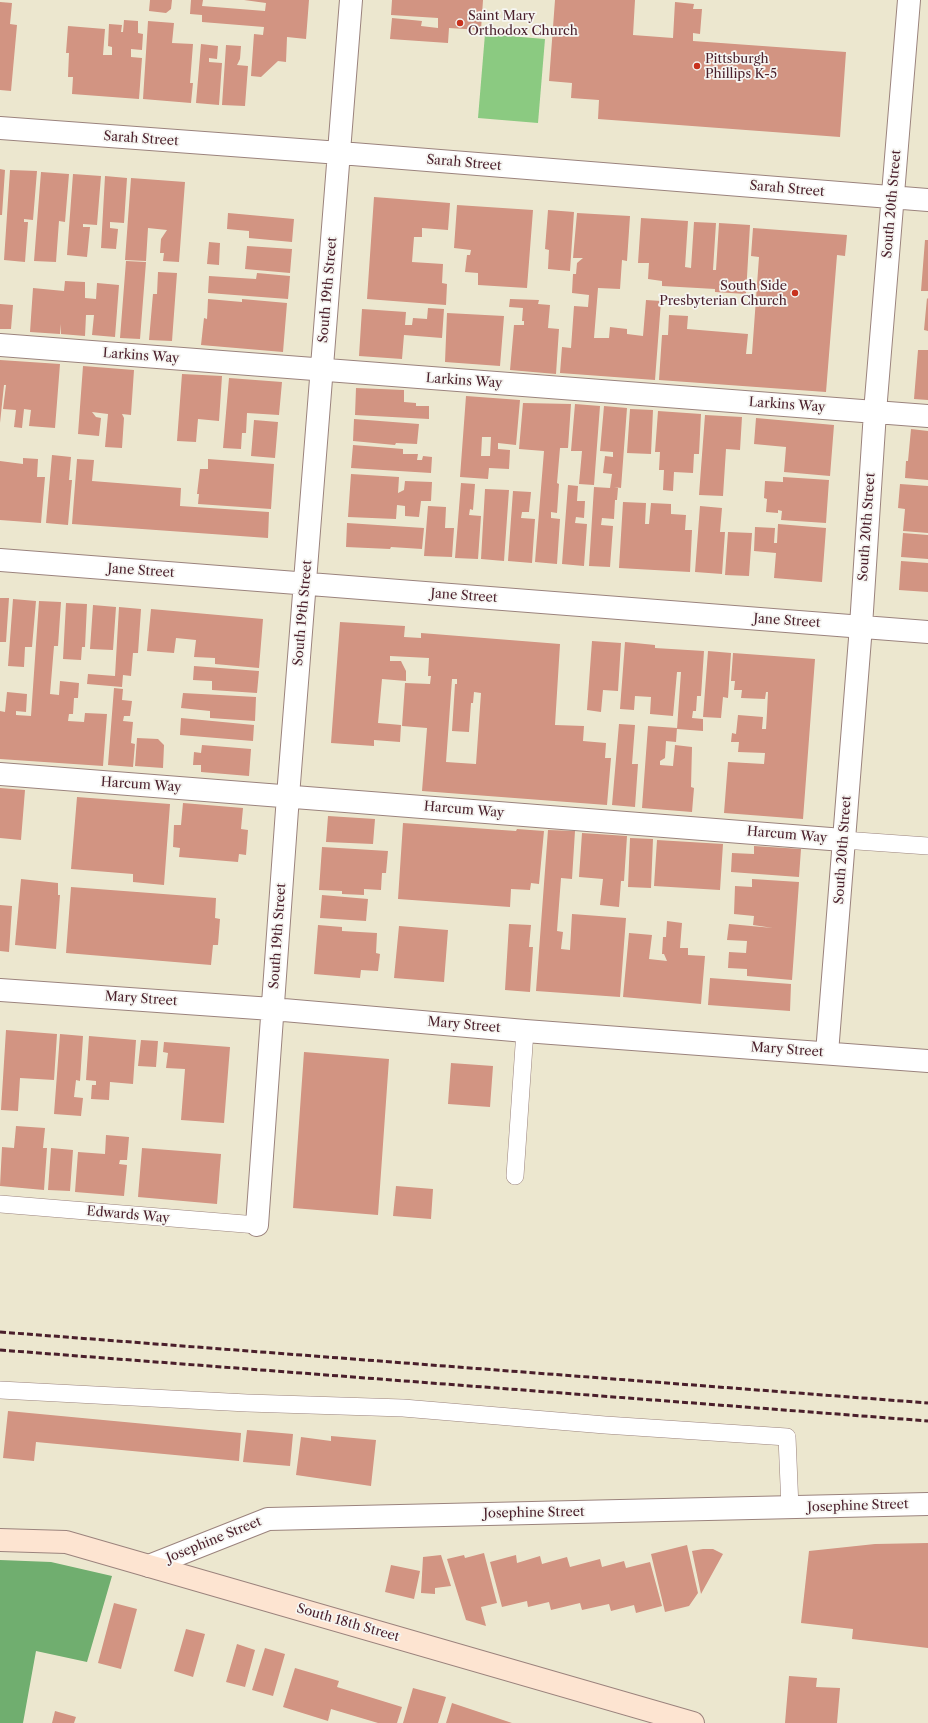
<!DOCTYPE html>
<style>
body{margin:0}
canvas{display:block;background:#ece7cf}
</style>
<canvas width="928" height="1723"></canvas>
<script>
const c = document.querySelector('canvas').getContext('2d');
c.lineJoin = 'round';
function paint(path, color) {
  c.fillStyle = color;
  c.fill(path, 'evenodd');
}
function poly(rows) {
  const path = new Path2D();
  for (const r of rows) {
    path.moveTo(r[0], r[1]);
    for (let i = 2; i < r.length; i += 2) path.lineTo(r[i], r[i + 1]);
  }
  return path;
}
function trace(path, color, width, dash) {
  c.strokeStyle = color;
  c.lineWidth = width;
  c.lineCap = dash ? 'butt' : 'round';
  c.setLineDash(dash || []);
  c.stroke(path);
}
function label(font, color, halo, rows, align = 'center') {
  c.font = font + ' "Libre Caslon Text",serif';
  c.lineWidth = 3.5;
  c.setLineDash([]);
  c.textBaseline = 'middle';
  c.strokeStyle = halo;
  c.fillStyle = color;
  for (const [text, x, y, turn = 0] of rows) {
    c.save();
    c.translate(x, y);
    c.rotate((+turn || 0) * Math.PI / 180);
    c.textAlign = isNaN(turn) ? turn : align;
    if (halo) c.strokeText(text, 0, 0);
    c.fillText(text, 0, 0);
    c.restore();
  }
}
const green = poly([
 [485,34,545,39,538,123,478,118]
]);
const forest = poly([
 [0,1560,51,1562,112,1576,87,1662,36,1651,23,1723,0,1723]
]);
const building = poly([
 [150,0,172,0,171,9,166,13,149,11],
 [191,0,203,0,202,6,265,11,266,3,244,0,309,0,306,39,287,37,286,62,278,61,261,77,251,76,254,34,263,35,264,27,202,22,202,15,190,14],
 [392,0,483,0,481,30,449,28,448,43,390,39,392,18,422,21,421,26,438,28,438,18,391,15],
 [555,0,635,0,633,35,673,38,675,2,694,4,693,9,702,9,700,34,693,33,693,41,846,52,840,137,598,119,599,100,571,98,572,83,549,81],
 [0,2,12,3,10,24,17,25,11,91,0,90],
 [124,20,138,21,138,33,143,34,142,50,131,49,131,57,142,58,139,99,72,94,73,77,68,77,69,53,66,53,68,26,105,29,103,55,112,55,112,47,108,46,109,24,122,25,121,32,123,32],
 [148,21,174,23,172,43,193,44,190,83,193,83,191,103,143,99],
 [201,44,218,46,217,59,209,58,209,62,222,63,219,105,196,103],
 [226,45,241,46,240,59,237,65,248,66,245,106,222,105],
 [0,169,5,170,2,215,0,215],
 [10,170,37,171,33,220,24,219,24,222,28,222,25,262,4,260],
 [41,172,69,174,65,222,59,221,56,262,34,261],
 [73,174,101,176,97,225,83,224,83,227,90,227,87,257,67,255],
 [105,176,127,178,124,223,110,222,110,228,118,229,116,249,101,248],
 [131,178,185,182,179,262,163,261,164,253,160,253,161,239,167,230,148,228,146,261,125,260],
 [374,197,450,203,448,230,422,228,422,237,414,237,412,262,443,264,442,283,447,284,446,305,367,299],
 [457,205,533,210,527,288,478,285,478,273,465,272,467,255,470,255,471,250,454,248],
 [548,210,574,212,570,271,548,269,549,250,545,249],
 [228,213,294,219,292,242,249,238,249,231,227,229],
 [577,213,630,216,627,261,622,260,620,289,598,288,594,338,609,338,610,327,627,329,627,334,643,336,646,300,661,301,655,380,560,373,562,347,571,348,574,306,588,307,589,295,572,293,573,274,576,274,577,263,583,258,573,258],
 [641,218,688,221,685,267,691,268,694,222,716,223,713,270,716,270,719,223,750,225,746,294,715,292,715,289,662,286,662,281,648,279,649,263,638,263],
 [753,228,847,235,845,256,837,255,826,392,659,380,662,335,668,335,669,315,688,316,687,329,748,334,746,354,752,354,759,257,751,256],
 [925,240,928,240,928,291,921,291],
 [209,242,220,243,219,265,207,264],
 [247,246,292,249,290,273,245,269],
 [126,261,146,262,140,339,120,338],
 [158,272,177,273,172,341,149,340,153,294,157,294],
 [257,273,290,276,288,299,208,293,209,276,256,279],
 [65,281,85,282,85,298,96,299,97,283,119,285,115,337,92,335,94,315,86,315,85,336,61,334,61,324,60,334,30,332,33,288,64,291],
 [927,298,928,299,928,331,924,330],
 [208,299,242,302,242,299,287,303,283,352,201,345,204,318,207,319],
 [510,299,539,300,538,304,550,305,548,328,559,329,556,374,510,370,514,325,524,325,524,321,522,321,523,308,509,307],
 [0,304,13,305,11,329,0,329],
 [428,308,444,309,442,338,404,335,402,359,359,356,362,309,406,312,405,325,412,325,413,318,427,319],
 [447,313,504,316,500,366,445,362],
 [918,350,928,350,928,400,914,399],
 [0,360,60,364,55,428,29,426,31,410,24,409,22,428,14,427,16,410,3,409,6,385,4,385,0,423],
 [83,366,134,370,131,415,122,414,124,418,122,448,105,447,108,414,92,412,96,417,101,418,99,436,78,434],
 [182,374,222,376,219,421,198,419,196,442,177,441],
 [229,378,282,382,279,415,247,413,246,433,242,433,241,449,223,448],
 [356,388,404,390,404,402,416,403,416,406,429,406,429,419,355,415],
 [466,396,520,400,516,445,498,443,498,449,510,450,509,469,489,468,488,479,460,477],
 [482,437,491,437,490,456,481,456],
 [523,403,571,404,568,448,560,448,557,483,559,484,557,513,551,512,551,518,560,519,557,564,535,562,544,451,519,449],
 [575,404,600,406,594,485,579,484,582,451,571,451],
 [604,406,627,408,621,488,614,487,618,488,617,500,615,500,614,519,602,518,601,525,613,526,610,567,589,566,594,487,610,488,612,474,603,473,605,456,613,457,613,452,600,451],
 [630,409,653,410,651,454,627,453],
 [658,411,701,414,699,454,694,454,693,473,674,472,673,491,663,490,664,470,659,470,660,452,655,452],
 [705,415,742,417,740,450,726,449,723,496,699,495],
 [756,418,834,425,830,476,784,472,786,447,754,444],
 [354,419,419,424,417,444,396,443,395,445,353,441],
 [254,420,278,422,275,458,251,456],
 [911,429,928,431,928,480,905,478,906,461,908,461],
 [353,445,403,449,403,454,418,454,417,460,422,460,423,456,432,457,431,473,351,468],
 [52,455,71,457,69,480,72,480,68,525,46,523],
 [23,458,38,459,37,477,45,477,41,523,0,520,0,461,23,464],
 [77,459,94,460,92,481,181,488,180,506,269,512,268,538,72,524],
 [208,459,274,464,271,509,198,504,199,494,197,494,200,469,208,469],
 [351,474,399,477,398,493,404,490,405,481,432,482,431,501,421,501,419,517,405,516,405,506,397,505,396,519,348,517],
 [783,477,829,480,826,523,781,520,782,511,778,510,778,513,766,512,767,499,764,498,765,481,783,482],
 [461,483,475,484,473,510,470,509,469,515,481,516,478,559,455,558],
 [900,484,928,486,928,533,903,531,905,509,898,508],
 [568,485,578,486,577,501,585,501,584,518,576,517,575,523,587,524,584,566,562,564],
 [485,489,509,490,504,561,481,559],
 [513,491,531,492,529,512,522,512,521,518,535,519,532,563,508,561],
 [623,502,646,503,645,524,649,524,651,503,671,504,671,514,686,515,685,530,692,530,690,572,619,568],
 [428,506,446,507,445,528,454,528,452,557,424,556],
 [700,506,722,508,720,532,725,532,722,574,695,572],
 [347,523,424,528,422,549,391,547,390,549,346,547],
 [778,524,826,528,822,582,774,578,776,553,754,551,755,527,775,528,774,543,777,543],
 [728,532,752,533,749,576,725,575],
 [903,533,928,535,928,559,901,557],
 [901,561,928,563,928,592,899,590],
 [0,598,9,598,6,642,0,642],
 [13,599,36,601,32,647,25,647,24,667,8,666],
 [39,601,61,602,58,646,54,646,50,694,59,695,60,681,79,683,78,698,74,698,73,714,69,714,68,721,84,722,85,713,107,714,103,766,0,759,0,711,5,712,7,692,27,694,26,712,16,711,16,715,31,716],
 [66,603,87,604,85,647,82,647,81,660,63,659],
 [93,605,116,607,113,650,90,649],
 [119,607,141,609,138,653,133,653,131,676,123,675,122,687,87,684,88,674,115,676],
 [151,609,263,619,259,668,215,664,215,658,194,657,196,640,176,638,174,653,147,651],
 [340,622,405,626,404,637,421,638,421,633,560,644,555,725,584,726,583,741,606,743,605,758,611,758,607,805,422,791,427,728,402,726,405,683,430,684,431,676,428,676,429,658,390,656,390,661,401,661,406,671,406,681,382,679,378,723,401,725,400,742,374,740,374,746,331,743],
 [452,679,457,679,457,684,455,684,452,731,469,732,471,703,473,703,474,692,481,693,476,764,446,762],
 [592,641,621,643,618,691,603,690,601,712,587,710],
 [625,642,655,645,655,648,704,651,701,696,697,696,696,711,693,711,692,718,703,719,703,731,677,729,681,672,677,672,673,716,650,714,651,697,635,696,634,710,620,709],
 [708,651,731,653,728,698,723,697,721,718,703,717],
 [733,653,815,659,803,819,724,813,728,762,764,764,765,753,738,752,739,742,731,742,732,733,736,734,738,715,763,717,762,729,766,729,767,712,768,692,766,692,765,699,741,698,742,690,734,690,735,681,731,681],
 [194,666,259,671,257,693,212,690,212,681,193,680],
 [114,688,123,689,122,700,132,701,130,716,124,716,123,721,133,722,131,743,135,744,133,767,108,765],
 [183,693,256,697,255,721,210,718,210,711,181,708],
 [181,718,254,725,253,741,180,735],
 [619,724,635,725,632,764,638,764,635,807,612,805],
 [648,726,677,728,676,742,666,741,665,758,660,761,660,765,673,766,675,745,692,747,691,787,694,788,692,812,642,808],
 [137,738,158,739,164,745,163,768,135,766],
 [202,745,251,749,249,776,201,772,201,765,193,765,194,752,201,753],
 [0,788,25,790,21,840,0,838],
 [77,797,170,804,164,885,133,882,133,874,71,869],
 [183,803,243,808,241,829,248,830,246,855,239,854,238,862,179,857,180,848,173,847,174,825,181,825],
 [328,816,375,819,373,844,326,842],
 [403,823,516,831,517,829,544,831,539,884,531,883,530,890,511,889,510,907,398,899],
 [548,830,575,831,572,879,561,878,557,931,563,932,561,949,570,950,572,914,626,918,620,997,536,991],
 [582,833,627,836,624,881,621,881,619,907,600,905,603,879,579,877],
 [630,838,653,839,651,888,628,887],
 [657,840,723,844,720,890,654,886],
 [754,846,801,849,799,877,731,872,732,853,754,854],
 [322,847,388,851,386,873,382,873,381,890,364,889,364,895,342,894,342,891,319,890],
 [21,879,58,883,58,895,60,895,56,949,15,945],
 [752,879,799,882,792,980,747,976,747,969,728,968,729,952,746,953,747,941,727,940,729,924,773,928,753,925,754,916,734,914,735,886,752,887],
 [71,887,216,898,215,918,220,919,218,945,213,945,211,965,66,953],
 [322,895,368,899,366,921,320,918],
 [0,905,12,906,9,952,0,951],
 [667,921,682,923,680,948,688,948,688,955,705,956,701,1004,623,997,629,933,652,935,649,959,667,961,664,954,662,954,663,937,666,937],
 [509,924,531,925,529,947,533,947,530,992,505,990],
 [318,925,342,927,342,931,377,933,376,953,380,954,378,971,361,970,360,978,314,974],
 [399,926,448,930,444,982,394,978],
 [710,978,791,984,790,1011,708,1005],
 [6,1030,57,1034,54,1080,20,1078,18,1111,1,1110],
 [60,1034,83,1036,80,1081,76,1080,74,1097,83,1098,81,1116,54,1114],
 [89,1036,136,1040,133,1084,110,1082,109,1100,91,1099,92,1085,96,1085,96,1081,86,1080],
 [141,1040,158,1041,156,1067,138,1066],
 [164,1042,230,1047,224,1123,181,1120,185,1069,166,1068,168,1053,163,1052],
 [304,1052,389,1059,378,1215,293,1208],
 [451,1063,493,1066,490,1107,448,1104],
 [16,1126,45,1128,43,1148,47,1148,44,1190,0,1186,2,1147,14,1148],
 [106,1135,129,1137,127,1160,120,1160,119,1164,127,1165,124,1196,75,1192,78,1152,105,1154],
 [51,1148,73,1150,70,1191,48,1190],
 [142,1148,221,1154,217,1204,138,1197],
 [396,1186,433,1189,431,1219,393,1216],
 [8,1411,241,1433,239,1461,36,1442,34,1461,3,1458],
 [247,1430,293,1434,290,1466,243,1462],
 [331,1436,376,1440,371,1486,296,1475,301,1437,331,1441],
 [928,1543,928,1648,852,1639,853,1629,801,1623,809,1551,875,1544],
 [687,1545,698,1593,689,1606,665,1612,651,1554],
 [703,1549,713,1549,723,1554,701,1594,692,1551],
 [484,1553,497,1603,481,1607,486,1626,466,1620,447,1559,464,1555,465,1558],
 [441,1555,451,1586,435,1588,435,1594,421,1593,423,1557],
 [516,1555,517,1563,540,1556,542,1564,567,1557,570,1567,600,1559,602,1567,624,1561,626,1568,650,1562,662,1606,636,1613,634,1605,611,1611,609,1604,582,1610,580,1603,551,1610,549,1602,528,1607,527,1601,502,1607,490,1562],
 [391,1565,420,1571,414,1599,385,1592],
 [114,1603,137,1609,121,1669,98,1663],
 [186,1629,205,1634,193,1677,174,1671],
 [237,1644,255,1650,245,1687,226,1682],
 [265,1648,285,1654,273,1696,252,1690],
 [295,1668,339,1681,337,1687,402,1707,397,1723,378,1723,331,1709,328,1721,283,1707],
 [789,1676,817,1678,816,1687,840,1688,837,1723,785,1723],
 [413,1688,446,1697,438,1723,403,1723],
 [452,1703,512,1723,446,1723],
 [55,1711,76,1717,74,1723,52,1723]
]);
const service = poly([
 [843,840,928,846],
 [515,1176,525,1031],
 [0,1204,257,1225],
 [0,1390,247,1403,403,1408,605,1425,787,1437,790,1508]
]);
const minor = poly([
 [0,128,340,153,928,200],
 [0,345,928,416],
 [0,560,928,632],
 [0,774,843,840],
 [0,990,272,1009,525,1031,928,1061],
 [827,1053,861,626,875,412,909,0],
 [257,1225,288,796,351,0]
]);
const tertiary = poly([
 [149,1566,268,1519,928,1504]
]);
const secondary = poly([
 [0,1540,66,1542,693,1723]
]);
const rail = poly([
 [0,1332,928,1403],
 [0,1350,928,1421]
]);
const markers = [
 [460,23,4,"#c8321e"],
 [697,66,4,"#c8321e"],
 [795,293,4,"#c8321e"]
];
const poiNames = [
 ["Saint Mary",468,16],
 ["Orthodox Church",468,31],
 ["Pittsburgh",705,59],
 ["Phillips K-5",705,74],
 ["South Side",787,286,"right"],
 ["Presbyterian Church",787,301,"right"]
];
const streetNames = [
 ["Sarah Street",141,139,4],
 ["Sarah Street",464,163,5],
 ["Sarah Street",787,189,5],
 ["South 20th Street",892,204,-85],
 ["South 19th Street",328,290,-85],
 ["Larkins Way",141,356,4],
 ["Larkins Way",464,381,4],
 ["Larkins Way",787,405,4],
 ["South 20th Street",867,527,-86],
 ["Jane Street",141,571,4],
 ["Jane Street",464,596,4],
 ["South 19th Street",303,613,-85],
 ["Jane Street",787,621,4],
 ["Harcum Way",141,785,4],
 ["Harcum Way",464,810,5],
 ["Harcum Way",787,835,5],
 ["South 20th Street",843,850,-86],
 ["South 19th Street",278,936,-86],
 ["Mary Street",141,999,4],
 ["Mary Street",464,1025,5],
 ["Mary Street",787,1050,4],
 ["Edwards Way",128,1215,5],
 ["Josephine Street",858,1506,-2],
 ["Josephine Street",534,1513,-1],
 ["Josephine Street",214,1540,-22],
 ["South 18th Street",348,1623,16]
];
paint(green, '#8bca81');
paint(forest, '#70ae6f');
paint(building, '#d29482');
trace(service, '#9b837d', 18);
trace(minor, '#9b837d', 24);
trace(tertiary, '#9b837d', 24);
trace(secondary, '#9b837d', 24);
trace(service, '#fff', 17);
trace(minor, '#fff', 22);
trace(tertiary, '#fff', 22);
trace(secondary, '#fde4d1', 22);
trace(rail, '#4a1f2b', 3, [6, 3]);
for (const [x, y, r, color] of markers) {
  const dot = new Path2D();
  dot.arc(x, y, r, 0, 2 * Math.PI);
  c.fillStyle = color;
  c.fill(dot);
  trace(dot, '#f6f6f2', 1.5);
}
label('13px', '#4a1f2b', '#f6f6f2', poiNames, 'left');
label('13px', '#4a1f2b', '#f6f6f2', streetNames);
</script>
